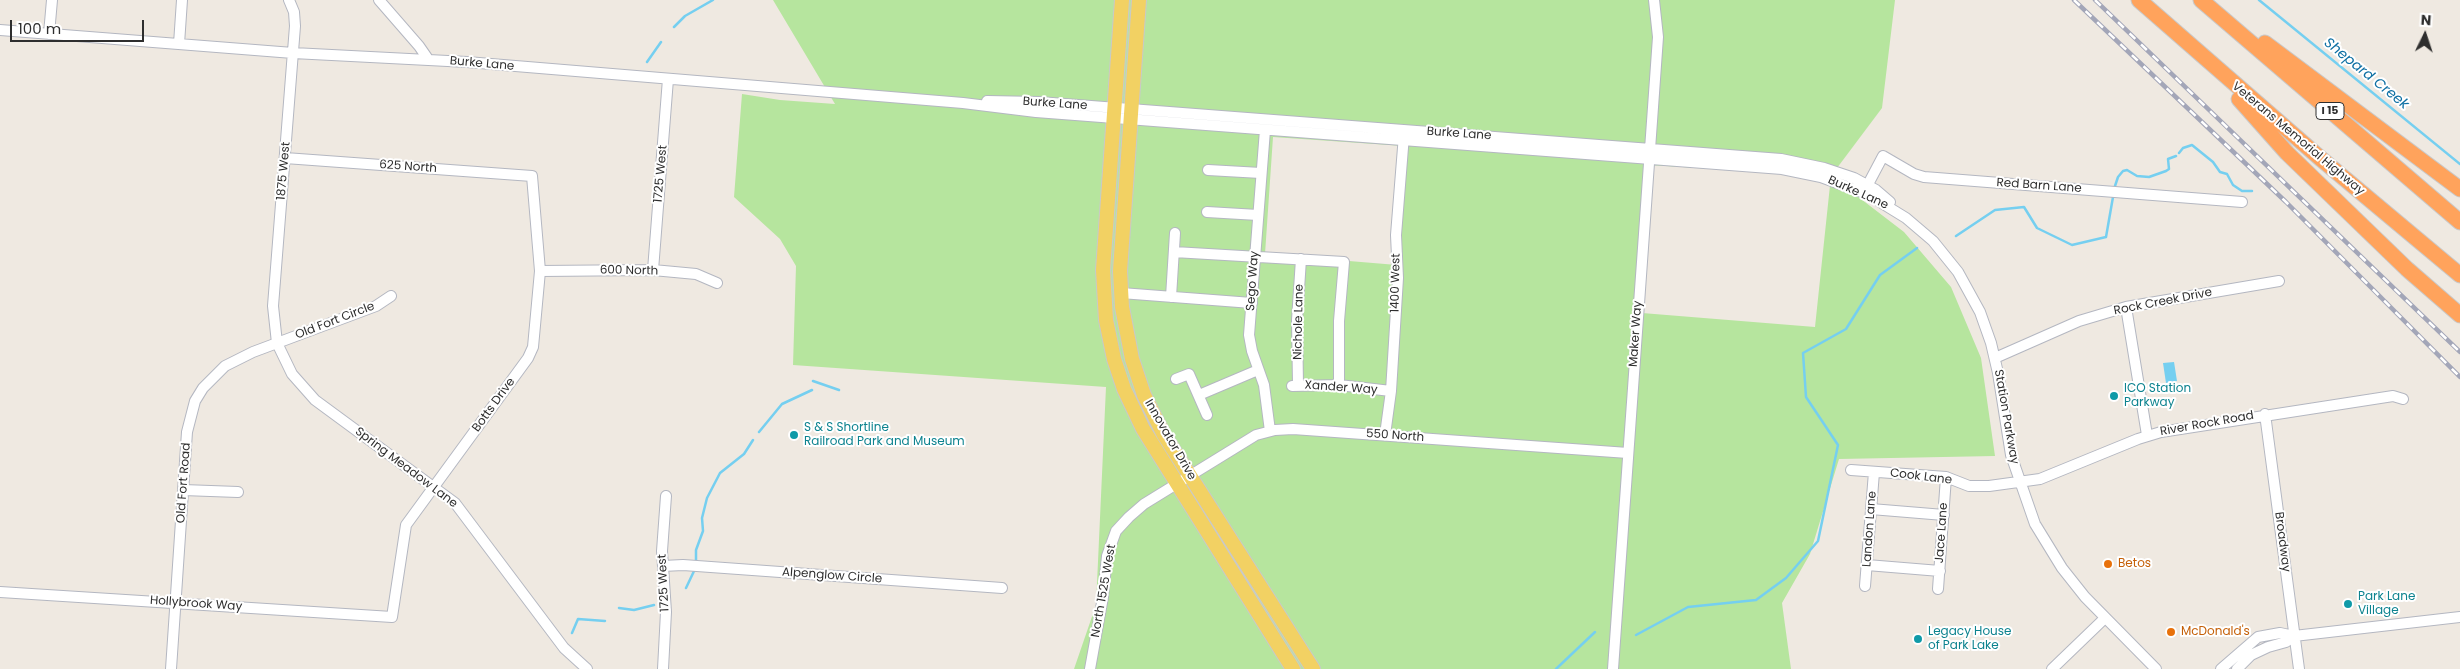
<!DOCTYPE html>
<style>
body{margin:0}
#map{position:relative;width:2460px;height:669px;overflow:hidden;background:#efe9e1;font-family:Poppins,sans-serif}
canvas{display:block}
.north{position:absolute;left:2400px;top:10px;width:50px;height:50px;-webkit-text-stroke:4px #fff;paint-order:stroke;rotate:4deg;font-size:14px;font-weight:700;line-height:20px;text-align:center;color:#2e2e2e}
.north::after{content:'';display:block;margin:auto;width:18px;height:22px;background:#2e2e2e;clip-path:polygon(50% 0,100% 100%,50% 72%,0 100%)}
.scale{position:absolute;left:10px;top:20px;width:134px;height:22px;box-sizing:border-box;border:2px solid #2e2e2e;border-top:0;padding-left:6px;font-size:15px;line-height:18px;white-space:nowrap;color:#2e2e2e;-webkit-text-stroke:4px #fff;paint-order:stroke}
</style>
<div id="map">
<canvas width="2460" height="669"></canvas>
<div class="north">N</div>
<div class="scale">100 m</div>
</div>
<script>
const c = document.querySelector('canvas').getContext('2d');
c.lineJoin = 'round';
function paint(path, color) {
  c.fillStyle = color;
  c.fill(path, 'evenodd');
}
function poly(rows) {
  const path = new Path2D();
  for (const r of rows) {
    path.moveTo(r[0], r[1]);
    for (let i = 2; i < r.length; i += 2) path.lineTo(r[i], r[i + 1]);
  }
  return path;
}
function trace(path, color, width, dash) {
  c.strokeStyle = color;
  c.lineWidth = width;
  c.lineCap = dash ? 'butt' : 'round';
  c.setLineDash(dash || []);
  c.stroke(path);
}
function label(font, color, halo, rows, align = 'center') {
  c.font = font + ' Poppins,sans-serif';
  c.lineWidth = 4;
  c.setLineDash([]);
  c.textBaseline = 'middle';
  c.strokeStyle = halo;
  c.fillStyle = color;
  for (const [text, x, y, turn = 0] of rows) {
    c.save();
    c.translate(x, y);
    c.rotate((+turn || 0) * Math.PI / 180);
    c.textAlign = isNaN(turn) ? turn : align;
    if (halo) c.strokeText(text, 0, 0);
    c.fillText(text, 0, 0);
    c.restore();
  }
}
const green = poly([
 [773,0,1895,0,1882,108,1831,176,1904,232,1951,287,1981,358,1995,456,1839,459,1810,554,1782,603,1791,669,1074,669,1096,605,1106,387,793,365,796,266,780,239,734,197,742,94,780,100,835,104],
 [1273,137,1404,146,1397,265,1265,254],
 [1649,165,1831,176,1815,327,1642,313]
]);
const water = poly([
 [2174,362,2177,381,2166,383,2163,363]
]);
const stream = poly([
 [2259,0,2460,164],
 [674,27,685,16,713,0],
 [647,62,661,42],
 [2179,153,2183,148,2192,145,2213,162,2220,172,2227,174,2233,185,2242,191,2252,191],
 [2115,186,2118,177,2123,171,2127,170,2137,176,2149,177,2166,171,2169,169,2168,159,2176,156],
 [1956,236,1995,210,2024,207,2037,228,2072,245,2106,237,2113,197],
 [813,381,839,390],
 [759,432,782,404,812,390],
 [696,564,696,550,703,531,702,518,707,498,720,473,744,454,753,440],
 [686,588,695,569],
 [619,608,634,610,654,605],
 [572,633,578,619,605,621],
 [1636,635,1688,607,1756,600,1786,578,1818,541,1838,445,1806,397,1803,353,1846,329,1880,275,1917,248],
 [1556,669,1595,632]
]);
const minor = poly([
 [289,0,294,12,295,26,273,306,277,343,292,374,315,400,455,503,564,648,587,669],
 [379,0,419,46,428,59],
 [0,30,293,53,467,62,963,103,1036,112,1782,169,1821,177,1867,194,1906,218,1933,241,1958,272,1980,312,1991,343,1998,373,2011,455,2035,524,2062,568,2085,597,2156,669],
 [49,34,52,0],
 [179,44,182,0],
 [987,101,1039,102,1781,159,1824,168,1854,178,1876,190,1890,202],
 [1265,130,1249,335,1252,351,1264,385,1270,431],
 [1208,170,1261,173],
 [1865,190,1883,156,1914,174,1924,177,2242,202],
 [1207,212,1258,215],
 [1174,252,1344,262,1339,321,1339,385],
 [653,270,668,79],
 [540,271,653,270,696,274,717,283],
 [1121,293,1252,303],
 [1171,297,1175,233],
 [2126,307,2147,435],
 [1995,358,2079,321,2126,307,2279,281],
 [1176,379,1189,374,1207,415],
 [1298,385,1297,320,1301,259],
 [1292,386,1339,385,1391,391],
 [1199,395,1258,370],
 [2265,414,2299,669],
 [1385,435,1391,391,1398,278,1396,235,1404,135],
 [1851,470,1946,477,1969,486,1989,486,2040,479,2138,439,2161,432,2393,396,2403,399],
 [183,490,238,492],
 [1871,509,1944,515],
 [1867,565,1940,571],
 [663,566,683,565,1002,588],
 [1865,586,1874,472],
 [1938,589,1946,477],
 [0,592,392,617,406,525,528,358,533,347,540,271,532,176,285,158],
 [171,669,187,432,195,401,203,388,225,366,253,352,376,306,391,296],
 [663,669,666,612,662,551,666,496],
 [1090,669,1103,597,1107,556,1116,531,1129,517,1144,504,1256,435,1275,430,1293,429,1628,453],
 [1613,669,1658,37,1654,0],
 [2052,669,2105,618],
 [2221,669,2258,637,2280,633,2294,636,2460,617],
 [2237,669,2251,655,2268,647,2286,642,2294,636]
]);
const major = poly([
 [1122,0,1103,270,1106,320,1114,359,1124,389,1143,429,1293,669],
 [1139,0,1120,271,1122,307,1132,359,1144,395,1164,435,1313,669]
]);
const highway = poly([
 [2139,0,2320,158,2460,275],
 [2201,0,2460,222],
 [2265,43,2460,189],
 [2239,99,2287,153,2407,269,2460,315]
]);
const rail = poly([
 [2074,0,2286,202,2460,377],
 [2095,0,2460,352]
]);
const markers = [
 [2114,396,5,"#0f9aa8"],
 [794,435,5,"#0f9aa8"],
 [2108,564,5,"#e8710a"],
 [2348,604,5,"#0f9aa8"],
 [2171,632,5,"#e8710a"],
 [1918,639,5,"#0f9aa8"]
];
const shields = [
 [2330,111,28]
];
const shieldNames = [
 ["I 15",2330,111]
];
const streetNames = [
 ["Burke Lane",482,64,5],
 ["Burke Lane",1055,104,4],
 ["Burke Lane",1459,134,4],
 ["Veterans Memorial Highway",2298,139,40],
 ["625 North",408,167,4],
 ["1875 West",284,171,-85],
 ["1725 West",661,174,-85],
 ["Red Barn Lane",2039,186,4],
 ["Burke Lane",1858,193,24],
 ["600 North",629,271,1],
 ["Sego Way",1253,281,-86],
 ["1400 West",1396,283,-89],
 ["Rock Creek Drive",2163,302,-11],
 ["Old Fort Circle",335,321,-21],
 ["Nichole Lane",1299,322,-89],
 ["Maker Way",1636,334,-86],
 ["Xander Way",1341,388,4],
 ["Botts Drive",494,405,-54],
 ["Station Parkway",2006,417,80],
 ["River Rock Road",2207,424,-10],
 ["550 North",1395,436,4],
 ["Innovator Drive",1170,440,60],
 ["Spring Meadow Lane",406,468,37],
 ["Cook Lane",1921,477,7],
 ["Old Fort Road",184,483,-86],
 ["Landon Lane",1870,529,-86],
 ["Jace Lane",1942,533,-86],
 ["Broadway",2282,542,83],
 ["Alpenglow Circle",832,576,4],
 ["1725 West",664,583,-93],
 ["North 1525 West",1104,591,-80],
 ["Hollybrook Way",196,604,4]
];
const cultureNames = [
 ["ICO Station",2124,389],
 ["Parkway",2124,403],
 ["S & S Shortline",804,428],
 ["Railroad Park and Museum",804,442],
 ["Park Lane",2358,597],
 ["Village",2358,611],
 ["Legacy House",1928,632],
 ["of Park Lake",1928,646]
];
const foodNames = [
 ["Betos",2118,564],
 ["McDonald's",2181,632]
];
const waterNames = [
 ["Shepard Creek",2366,74,39]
];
paint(green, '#b6e59e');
paint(water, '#75cff0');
trace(stream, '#75cff0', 2.5);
trace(minor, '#b4b7c1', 12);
trace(major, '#c9c9c9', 16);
trace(highway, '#c9c9c9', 17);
trace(minor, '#fff', 10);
trace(major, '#f2d163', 14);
trace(highway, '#ffa35c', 15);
trace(rail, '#a3a6b8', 4.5);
trace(rail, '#fff', 2.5, [8]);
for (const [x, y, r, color] of markers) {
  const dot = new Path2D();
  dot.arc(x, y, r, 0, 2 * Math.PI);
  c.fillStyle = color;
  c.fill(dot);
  trace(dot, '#fff', 2);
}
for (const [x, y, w] of shields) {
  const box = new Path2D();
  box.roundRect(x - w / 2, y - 8.5, w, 17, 4);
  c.fillStyle = '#fff';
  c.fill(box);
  trace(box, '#2e2e2e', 1);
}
label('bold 11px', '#2e2e2e', null, shieldNames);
label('12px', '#2e2e2e', '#fff', streetNames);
label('12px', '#0d838f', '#fff', cultureNames, 'left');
label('12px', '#c56008', '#fff', foodNames, 'left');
label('italic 14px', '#0d6fa3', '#fff', waterNames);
</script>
